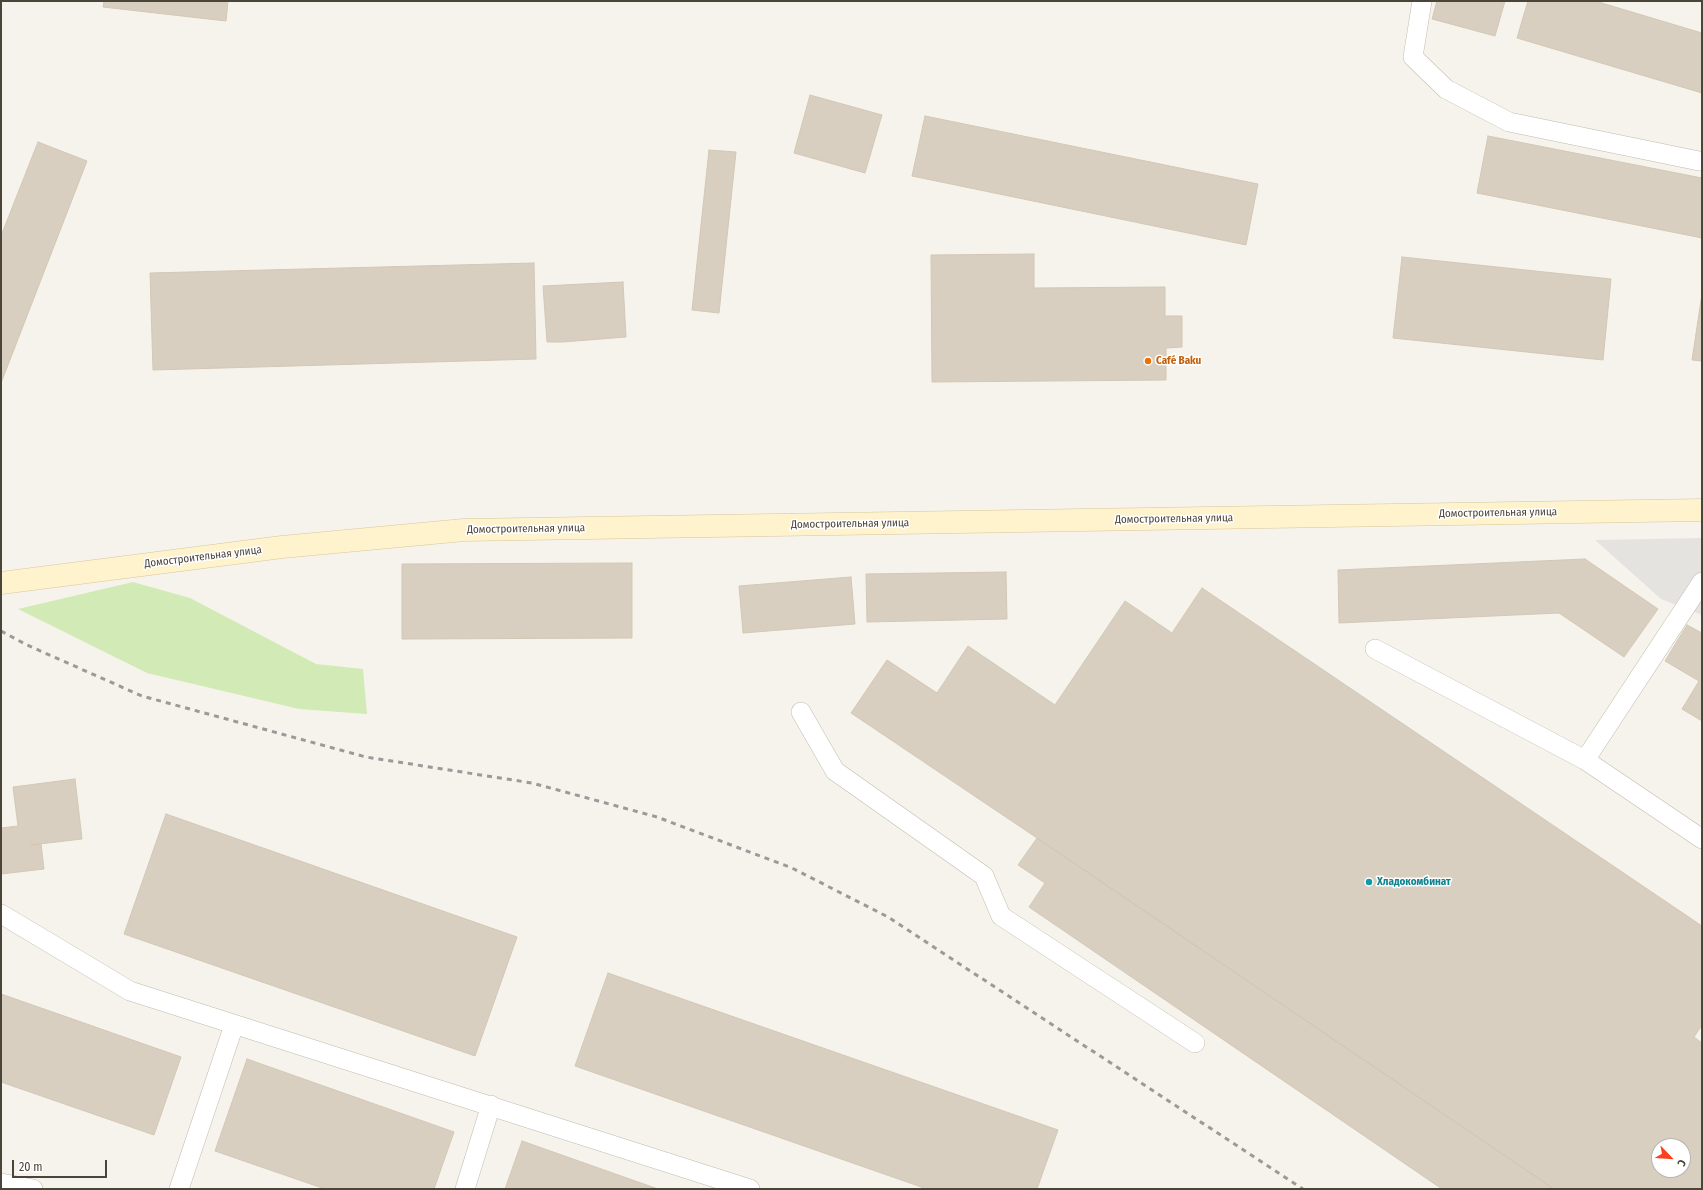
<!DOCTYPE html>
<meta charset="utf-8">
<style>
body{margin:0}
#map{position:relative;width:1703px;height:1190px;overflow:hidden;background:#f6f3ec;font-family:"Fira Sans Condensed",sans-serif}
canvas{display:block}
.frame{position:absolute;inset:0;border:2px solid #4b4439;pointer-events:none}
.north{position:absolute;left:1651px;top:1138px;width:40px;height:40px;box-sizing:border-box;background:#fff;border:1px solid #b7b4b0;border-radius:50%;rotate:115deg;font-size:11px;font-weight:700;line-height:16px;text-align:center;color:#4b4439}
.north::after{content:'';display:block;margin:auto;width:14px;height:18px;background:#fc3f1d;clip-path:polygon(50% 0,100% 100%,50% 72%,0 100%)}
.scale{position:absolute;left:12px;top:1160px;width:95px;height:18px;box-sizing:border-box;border:2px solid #4b4439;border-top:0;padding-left:5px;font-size:12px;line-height:14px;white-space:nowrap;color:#4b4439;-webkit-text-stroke:3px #fff;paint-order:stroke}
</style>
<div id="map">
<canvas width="1703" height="1190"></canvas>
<div class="frame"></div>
<div class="north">С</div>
<div class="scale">20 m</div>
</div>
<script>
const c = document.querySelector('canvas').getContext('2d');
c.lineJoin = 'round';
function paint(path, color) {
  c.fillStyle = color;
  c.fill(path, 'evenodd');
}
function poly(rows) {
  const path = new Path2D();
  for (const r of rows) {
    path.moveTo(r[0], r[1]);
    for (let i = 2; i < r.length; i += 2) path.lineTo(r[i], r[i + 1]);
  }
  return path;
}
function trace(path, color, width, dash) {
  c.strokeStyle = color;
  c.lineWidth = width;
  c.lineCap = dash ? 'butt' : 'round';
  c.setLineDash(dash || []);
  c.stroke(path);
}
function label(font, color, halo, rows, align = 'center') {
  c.font = font + ' "Fira Sans Condensed",sans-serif';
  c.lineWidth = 3;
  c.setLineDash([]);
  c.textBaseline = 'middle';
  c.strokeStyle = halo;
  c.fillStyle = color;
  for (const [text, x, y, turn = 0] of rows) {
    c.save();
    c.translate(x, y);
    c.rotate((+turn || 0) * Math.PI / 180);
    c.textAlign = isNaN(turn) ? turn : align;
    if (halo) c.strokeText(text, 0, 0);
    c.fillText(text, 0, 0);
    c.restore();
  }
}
const green = poly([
 [133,582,190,598,316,664,363,669,367,714,299,709,147,673,18,609]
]);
const parking = poly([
 [1702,538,1702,615,1661,599,1595,540]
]);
const building = poly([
 [104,1,228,1,226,21,103,7,104,1],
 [1437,1,1505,1,1495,36,1432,19,1437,1],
 [1528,1,1595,1,1702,33,1702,93,1517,38,1528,1],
 [810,95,882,115,865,173,794,153,810,95],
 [925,116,1258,184,1246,245,912,176,925,116],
 [1488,136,1702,178,1702,238,1477,193,1488,136],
 [38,142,87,161,1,383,1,236,38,142],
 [709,150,736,152,719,313,692,310,709,150],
 [1034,254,1034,288,1165,287,1165,316,1182,316,1182,347,1166,348,1166,380,932,382,931,255,1034,254],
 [1402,257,1611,279,1603,360,1393,338,1402,257],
 [534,263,536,359,153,370,150,273,534,263],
 [623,282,626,337,563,342,547,342,543,286,623,282],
 [1702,294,1702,361,1692,360,1702,294],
 [1585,559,1658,609,1624,657,1559,613,1339,623,1338,570,1585,559],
 [632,563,632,638,402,639,402,564,632,563],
 [1006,572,1007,619,867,622,866,574,1006,572],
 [851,577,855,624,743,633,739,586,851,577],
 [1202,588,1702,926,1702,1025,1694,1037,1702,1043,1702,1189,1554,1189,1037,838,851,713,887,660,937,693,968,646,1055,705,1125,601,1172,633,1202,588],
 [1659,1146,1683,1146,1683,1170,1659,1170,1659,1146],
 [1687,625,1702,633,1702,721,1682,709,1699,681,1665,661,1687,625],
 [75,779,82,839,31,845,41,844,44,869,1,874,1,828,18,826,13,787,75,779],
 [166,814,517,937,475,1056,124,934,166,814],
 [1037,838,1554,1189,1442,1189,1029,907,1045,883,1018,865,1037,838],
 [608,973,1058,1130,1037,1189,927,1189,575,1066,608,973],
 [1,994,181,1057,154,1135,1,1082,1,994],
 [247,1059,454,1132,434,1189,325,1189,215,1151,247,1059],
 [522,1141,658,1189,505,1189,522,1141]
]);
const lane = poly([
 [1422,1,1413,57,1446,89,1509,122,1699,161],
 [1375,649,1585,760,1702,839],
 [801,712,835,771,984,876,1001,916,1195,1043],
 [1585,760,1702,582],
 [1,914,130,991,750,1189],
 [1,1183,33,1189],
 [179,1189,234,1025],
 [465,1189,491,1105]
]);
const secondary = poly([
 [1,583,282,547,464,530,1702,510]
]);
const rail = poly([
 [1,631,27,645,142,696,366,757,532,783,657,817,792,868,888,917,1303,1189]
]);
const markers = [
 [1148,361,4,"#e8710a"],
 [1369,882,4,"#0f9aa8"]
];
const foodNames = [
 ["Café Baku",1156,361]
];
const streetNames = [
 ["Домостроительная улица",1498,513,-1],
 ["Домостроительная улица",1174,519,-1],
 ["Домостроительная улица",850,524,-1],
 ["Домостроительная улица",526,529,-1],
 ["Домостроительная улица",203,557,-7]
];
const cultureNames = [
 ["Хладокомбинат",1377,882]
];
paint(green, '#d2eab5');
paint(parking, '#e5e3e0');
paint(building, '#d8cfc1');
trace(building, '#d3c7b4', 1);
trace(lane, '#c2bbae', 20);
trace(secondary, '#d6c79b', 23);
trace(lane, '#fff', 19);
trace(secondary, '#fff3cd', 22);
trace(rail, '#9a9a9a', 3, [5, 5]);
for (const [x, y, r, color] of markers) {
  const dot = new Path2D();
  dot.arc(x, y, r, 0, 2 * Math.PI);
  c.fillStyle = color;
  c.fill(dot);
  trace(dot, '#fff', 1.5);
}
label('bold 11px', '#c56008', '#fff', foodNames, 'left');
label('11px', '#4b4439', '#fff', streetNames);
label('bold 11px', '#0d838f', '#fff', cultureNames, 'left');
</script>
